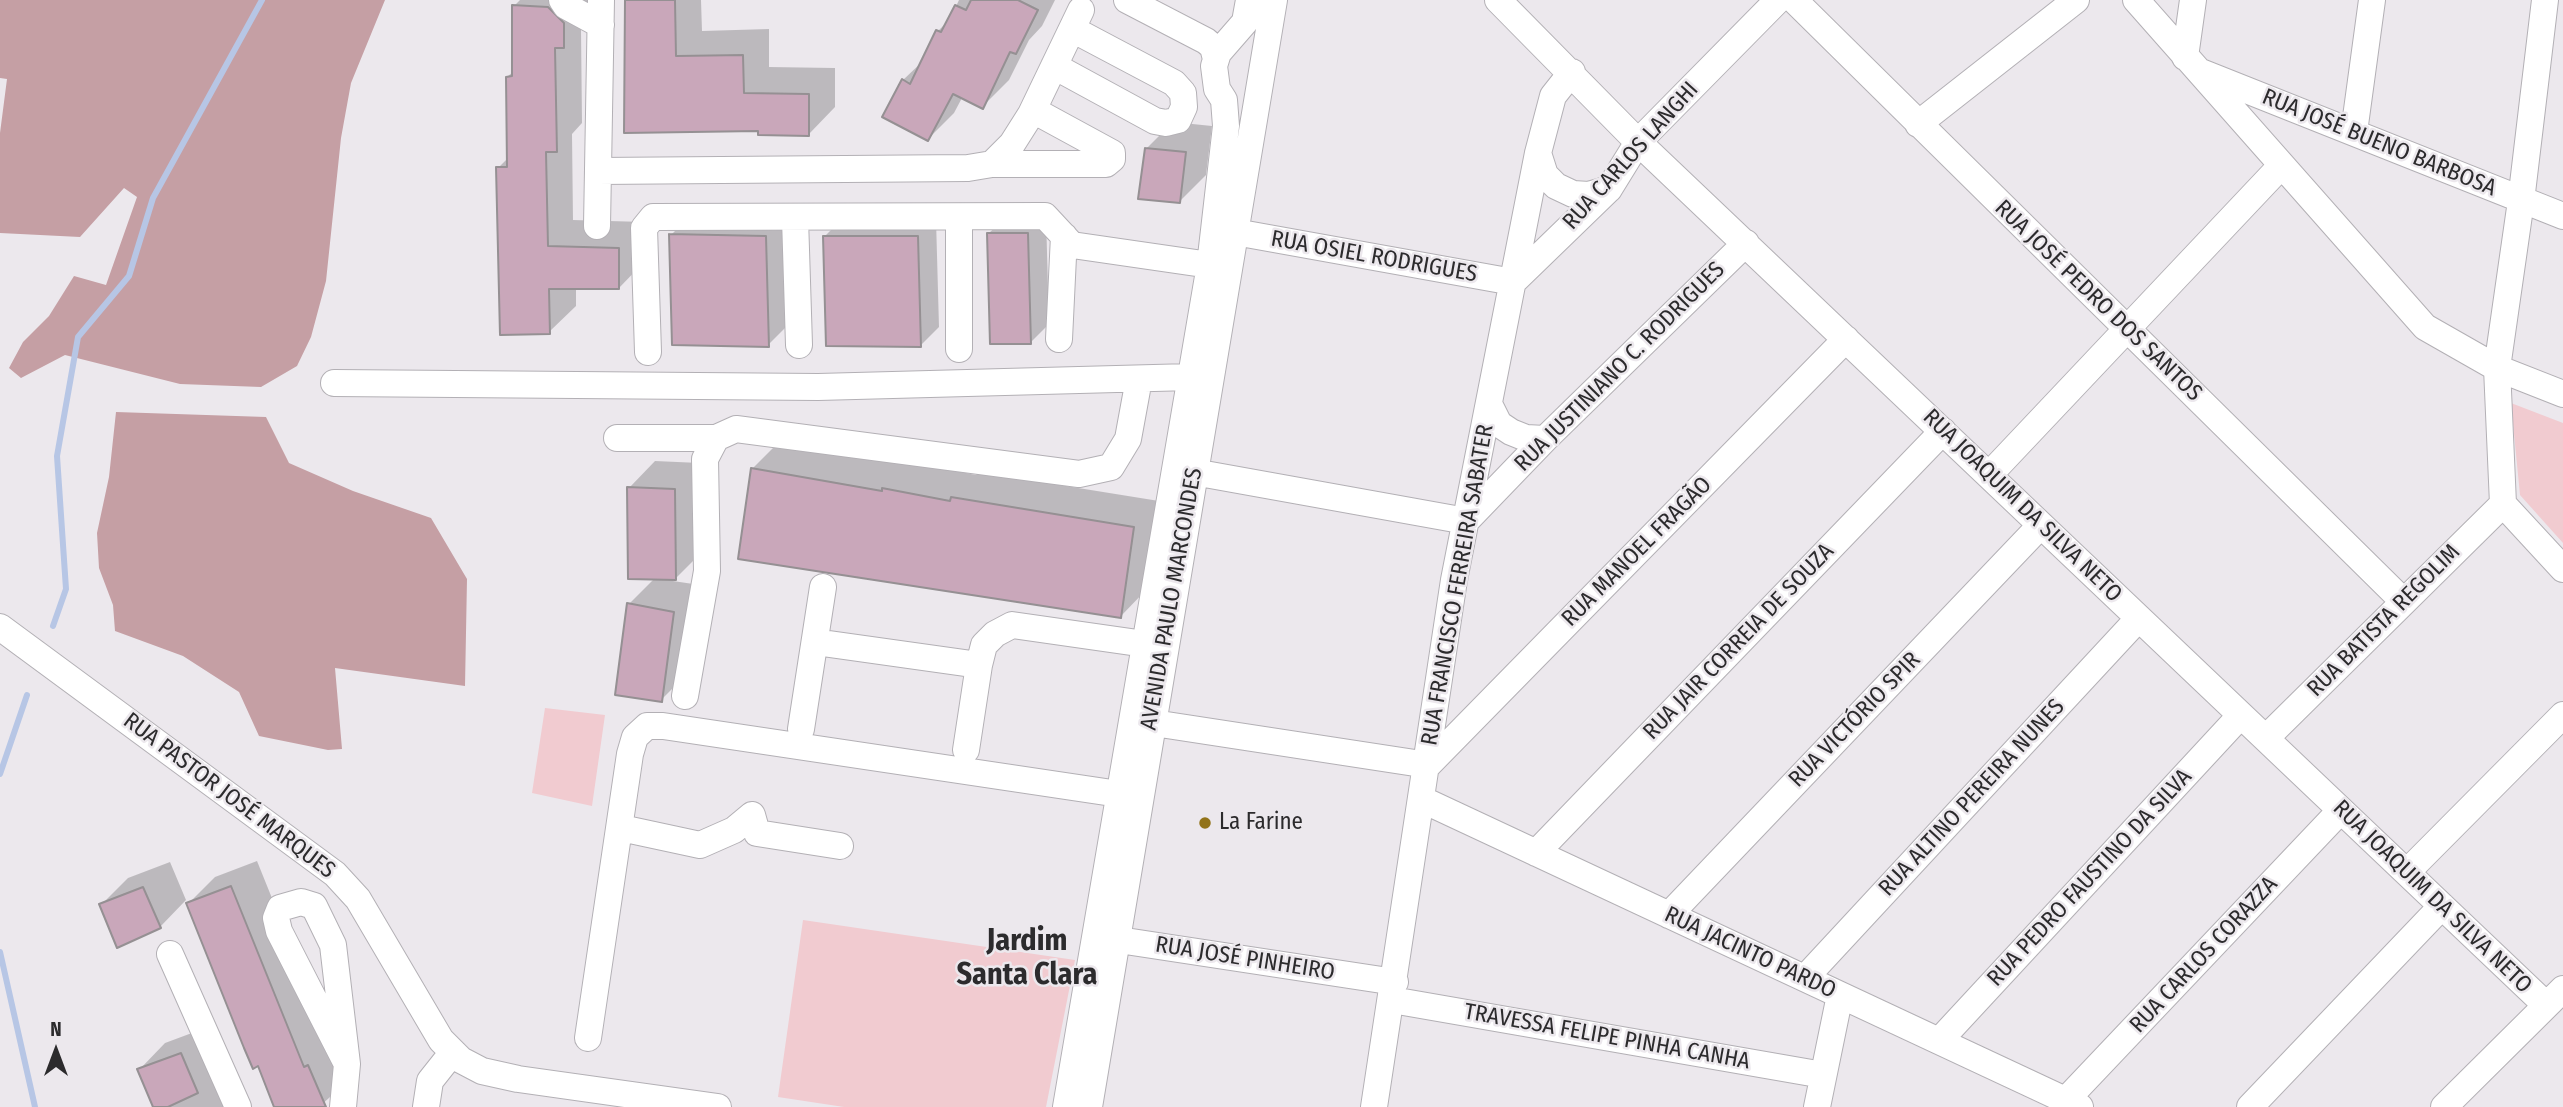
<!DOCTYPE html>
<meta charset="utf-8">
<style>
body{margin:0}
#map{position:relative;width:2563px;height:1107px;overflow:hidden;background:#ece8ed;font-family:"Fira Sans Condensed",sans-serif}
canvas{display:block}
.north{position:absolute;left:21px;top:1016px;width:70px;height:70px;-webkit-text-stroke:5px #ece8ed;paint-order:stroke;rotate:0deg;font-size:19px;font-weight:700;line-height:28px;text-align:center;color:#2c2b2d}
.north::after{content:'';display:block;margin:auto;width:24px;height:32px;background:#2c2b2d;clip-path:polygon(50% 0,100% 100%,50% 72%,0 100%)}
</style>
<div id="map">
<canvas width="2563" height="1107"></canvas>
<div class="north">N</div>
</div>
<script>
const c = document.querySelector('canvas').getContext('2d');
c.lineJoin = 'round';
function paint(path, color) {
  c.fillStyle = color;
  c.fill(path, 'evenodd');
}
function poly(rows) {
  const path = new Path2D();
  for (const r of rows) {
    path.moveTo(r[0], r[1]);
    for (let i = 2; i < r.length; i += 2) path.lineTo(r[i], r[i + 1]);
  }
  return path;
}
function trace(path, color, width, dash) {
  c.strokeStyle = color;
  c.lineWidth = width;
  c.lineCap = dash ? 'butt' : 'round';
  c.setLineDash(dash || []);
  c.stroke(path);
}
function label(font, color, halo, rows, align = 'center') {
  c.font = font + ' "Fira Sans Condensed",sans-serif';
  c.lineWidth = 5;
  c.setLineDash([]);
  c.textBaseline = 'middle';
  c.strokeStyle = halo;
  c.fillStyle = color;
  for (const [text, x, y, turn = 0] of rows) {
    c.save();
    c.translate(x, y);
    c.rotate((+turn || 0) * Math.PI / 180);
    c.textAlign = isNaN(turn) ? turn : align;
    if (halo) c.strokeText(text, 0, 0);
    c.fillText(text, 0, 0);
    c.restore();
  }
}
const green = poly([
 [2511,403,2563,423,2563,543,2520,495],
 [545,708,605,715,592,806,532,793],
 [803,920,1075,960,1046,1107,844,1107,778,1097]
]);
const forest = poly([
 [0,0,385,0,351,83,341,138,326,281,311,337,297,366,261,387,180,384,65,355,21,378,9,368,23,342,49,316,74,276,106,285,137,197,124,188,80,237,0,233,0,133,7,79,0,78],
 [116,412,266,417,289,463,353,491,431,518,467,579,465,686,335,668,342,749,328,750,259,736,239,692,183,656,115,631,113,605,99,568,97,533,109,477]
]);
const shadow = poly([
 [520,0,590,0,581,29,582,123,572,134,573,220,645,222,645,261,619,288,576,287,576,306,549,332,498,168,508,158,507,77,514,71,514,6],
 [626,0,701,0,702,31,769,29,769,67,835,68,835,107,809,134,759,129,626,131],
 [959,0,1055,0,1042,26,1029,40,1009,80,983,106,963,96,954,113,928,139,903,80,923,61,938,31,950,19],
 [1173,122,1212,126,1206,175,1180,201,1146,149],
 [1007,216,1046,216,1049,324,1031,342,988,234],
 [689,217,783,219,786,327,768,345,671,235],
 [843,218,936,219,939,327,921,345,825,236],
 [779,442,907,465,910,462,976,475,979,472,1159,501,1147,589,1121,616,753,468],
 [655,461,700,463,702,552,673,581,700,585,687,674,661,700,629,604,655,578,629,488],
 [257,861,330,1042,351,1078,319,1107,277,1107,188,904,215,877],
 [170,862,186,900,160,927,101,905,128,878],
 [208,1027,243,1107,155,1107,139,1070,165,1043]
]);
const stream = poly([
 [53,626,66,589,57,456,78,337,129,276,153,198,262,0],
 [0,774,27,695],
 [0,952,35,1107]
]);
const building = poly([
 [625,0,675,0,676,56,743,55,744,93,809,94,809,136,758,135,758,131,624,133,625,0],
 [971,0,1018,0,1038,10,1016,54,1010,52,983,109,953,94,928,141,882,117,902,79,910,84,936,30,941,32,955,5,966,10,971,0],
 [512,5,548,7,564,23,564,48,555,48,557,152,546,152,548,246,619,248,619,289,549,289,550,334,500,335,496,167,507,167,506,77,512,76,512,5],
 [1145,148,1186,152,1180,203,1138,199,1145,148],
 [987,233,1028,233,1031,344,990,344,987,233],
 [669,234,766,236,769,347,672,345,669,234],
 [823,236,918,236,921,347,826,346,823,236],
 [751,468,882,491,882,488,950,501,951,497,1134,527,1121,618,738,559,751,468],
 [627,487,675,489,676,580,628,579,627,487],
 [627,603,674,612,662,702,615,695,627,603],
 [231,886,304,1067,308,1065,326,1107,274,1107,258,1066,253,1069,244,1048,186,903,231,886],
 [143,887,161,928,117,948,99,904,143,887],
 [181,1053,198,1093,168,1107,153,1107,137,1069,181,1053]
]);
const minor = poly([
 [562,0,566,6,601,25],
 [1127,0,1206,41,1213,47,1216,59],
 [1498,0,1638,142,2546,1005],
 [1794,0,2403,601],
 [2136,0,2425,327,2497,368,2563,394],
 [2545,0,2521,201,2497,368,2503,504,2563,569],
 [2185,57,2193,0],
 [1054,66,1155,121,1166,123,1178,120,1184,107,1183,93,1174,83,1072,29],
 [2201,72,2563,216],
 [1918,124,2076,0],
 [2354,132,2372,0],
 [1538,153,1545,175,1556,186,1573,194,1589,195,1609,189],
 [992,164,1106,164,1112,159,1112,153,1033,110],
 [598,171,968,168,992,164,1012,144,1031,114,1081,10],
 [959,217,959,349],
 [795,218,799,345],
 [597,226,601,0],
 [1235,232,1513,282],
 [1513,282,1609,189,1638,142,1778,0],
 [1059,339,1064,236],
 [648,352,644,228,653,217,1045,216,1072,245,1210,265],
 [334,383,818,387,1191,377],
 [1489,404,1499,424,1511,432,1526,438,1545,439],
 [617,438,716,438],
 [1177,469,1466,521,1545,439,1746,243],
 [1989,475,2280,167],
 [0,627,335,874,358,899,441,1040,461,1060,482,1071,518,1079,718,1107],
 [815,642,979,665],
 [685,696,707,571,705,459,716,438,736,429,1079,474,1111,467,1128,439,1139,379],
 [1134,720,1428,765,1846,339],
 [801,729,823,587],
 [2266,738,2503,504],
 [966,750,979,665,984,645,995,634,1012,625,1145,644],
 [1421,799,2080,1107],
 [621,828,700,845,734,830,752,815,757,833,840,846],
 [1536,853,1943,431],
 [2407,872,2563,715],
 [1669,915,2041,525],
 [1099,937,1395,982],
 [170,954,238,1107],
 [1805,978,2139,618],
 [1392,1000,1823,1075],
 [588,1038,630,754,635,737,647,726,663,726,1119,794],
 [1939,1041,2241,715],
 [2066,1100,2341,810],
 [343,1107,347,1064,333,945,314,906,301,902,280,908,276,918,279,931,347,1064],
 [426,1107,430,1081,453,1052],
 [1066,1107,1210,265,1226,126,1224,100,1217,89,1214,66,1218,53,1245,22,1249,0],
 [1089,1107,1274,0],
 [1374,1107,1454,580,1538,153,1553,96,1572,72],
 [1817,1107,1840,995],
 [2250,1107,2442,906],
 [2444,1107,2563,989]
]);
const markers = [
 [1205,823,7,"#927319"]
];
const streetNames = [
 ["RUA JOSÉ BUENO BARBOSA",2379,143,22],
 ["RUA CARLOS LANGHI",1631,156,-48],
 ["RUA OSIEL RODRIGUES",1374,257,10],
 ["RUA JOSÉ PEDRO DOS SANTOS",2098,301,44],
 ["RUA JUSTINIANO C. RODRIGUES",1620,367,-45],
 ["RUA JOAQUIM DA SILVA NETO",2022,506,44],
 ["RUA MANOEL FRAGÃO",1637,552,-45],
 ["RUA FRANCISCO FERREIRA SABATER",1458,585,-80],
 ["AVENIDA PAULO MARCONDES",1172,599,-80],
 ["RUA BATISTA REGOLIM",2384,621,-45],
 ["RUA JAIR CORREIA DE SOUZA",1739,642,-46],
 ["RUA VICTÓRIO SPIR",1855,720,-46],
 ["RUA PASTOR JOSÉ MARQUES",229,796,37],
 ["RUA ALTINO PEREIRA NUNES",1972,798,-47],
 ["RUA PEDRO FAUSTINO DA SILVA",2090,878,-47],
 ["RUA JOAQUIM DA SILVA NETO",2432,897,44],
 ["RUA JACINTO PARDO",1750,953,25],
 ["RUA CARLOS CORAZZA",2204,955,-47],
 ["RUA JOSÉ PINHEIRO",1245,959,9],
 ["TRAVESSA FELIPE PINHA CANHA",1607,1037,10]
];
const poiNames = [
 ["La Farine",1219,823]
];
const districtNames = [
 ["Jardim",1027,942],
 ["Santa Clara",1027,976]
];
paint(green, '#f1cbd0');
paint(forest, '#c59fa4');
paint(shadow, '#0003');
trace(stream, '#b7c6e5', 6);
paint(building, '#c9a7ba');
trace(building, '#959093', 2);
trace(minor, '#b3b0b5', 28);
trace(minor, '#fff', 26);
for (const [x, y, r, color] of markers) {
  const dot = new Path2D();
  dot.arc(x, y, r, 0, 2 * Math.PI);
  c.fillStyle = color;
  c.fill(dot);
  trace(dot, '#ece8ed', 2.5);
}
label('23px', '#2c2b2d', '#ece8ed', streetNames);
label('23px', '#2c2b2d', '#ece8ed', poiNames, 'left');
label('bold 30px', '#2c2b2d', '#ece8ed', districtNames);
</script>
